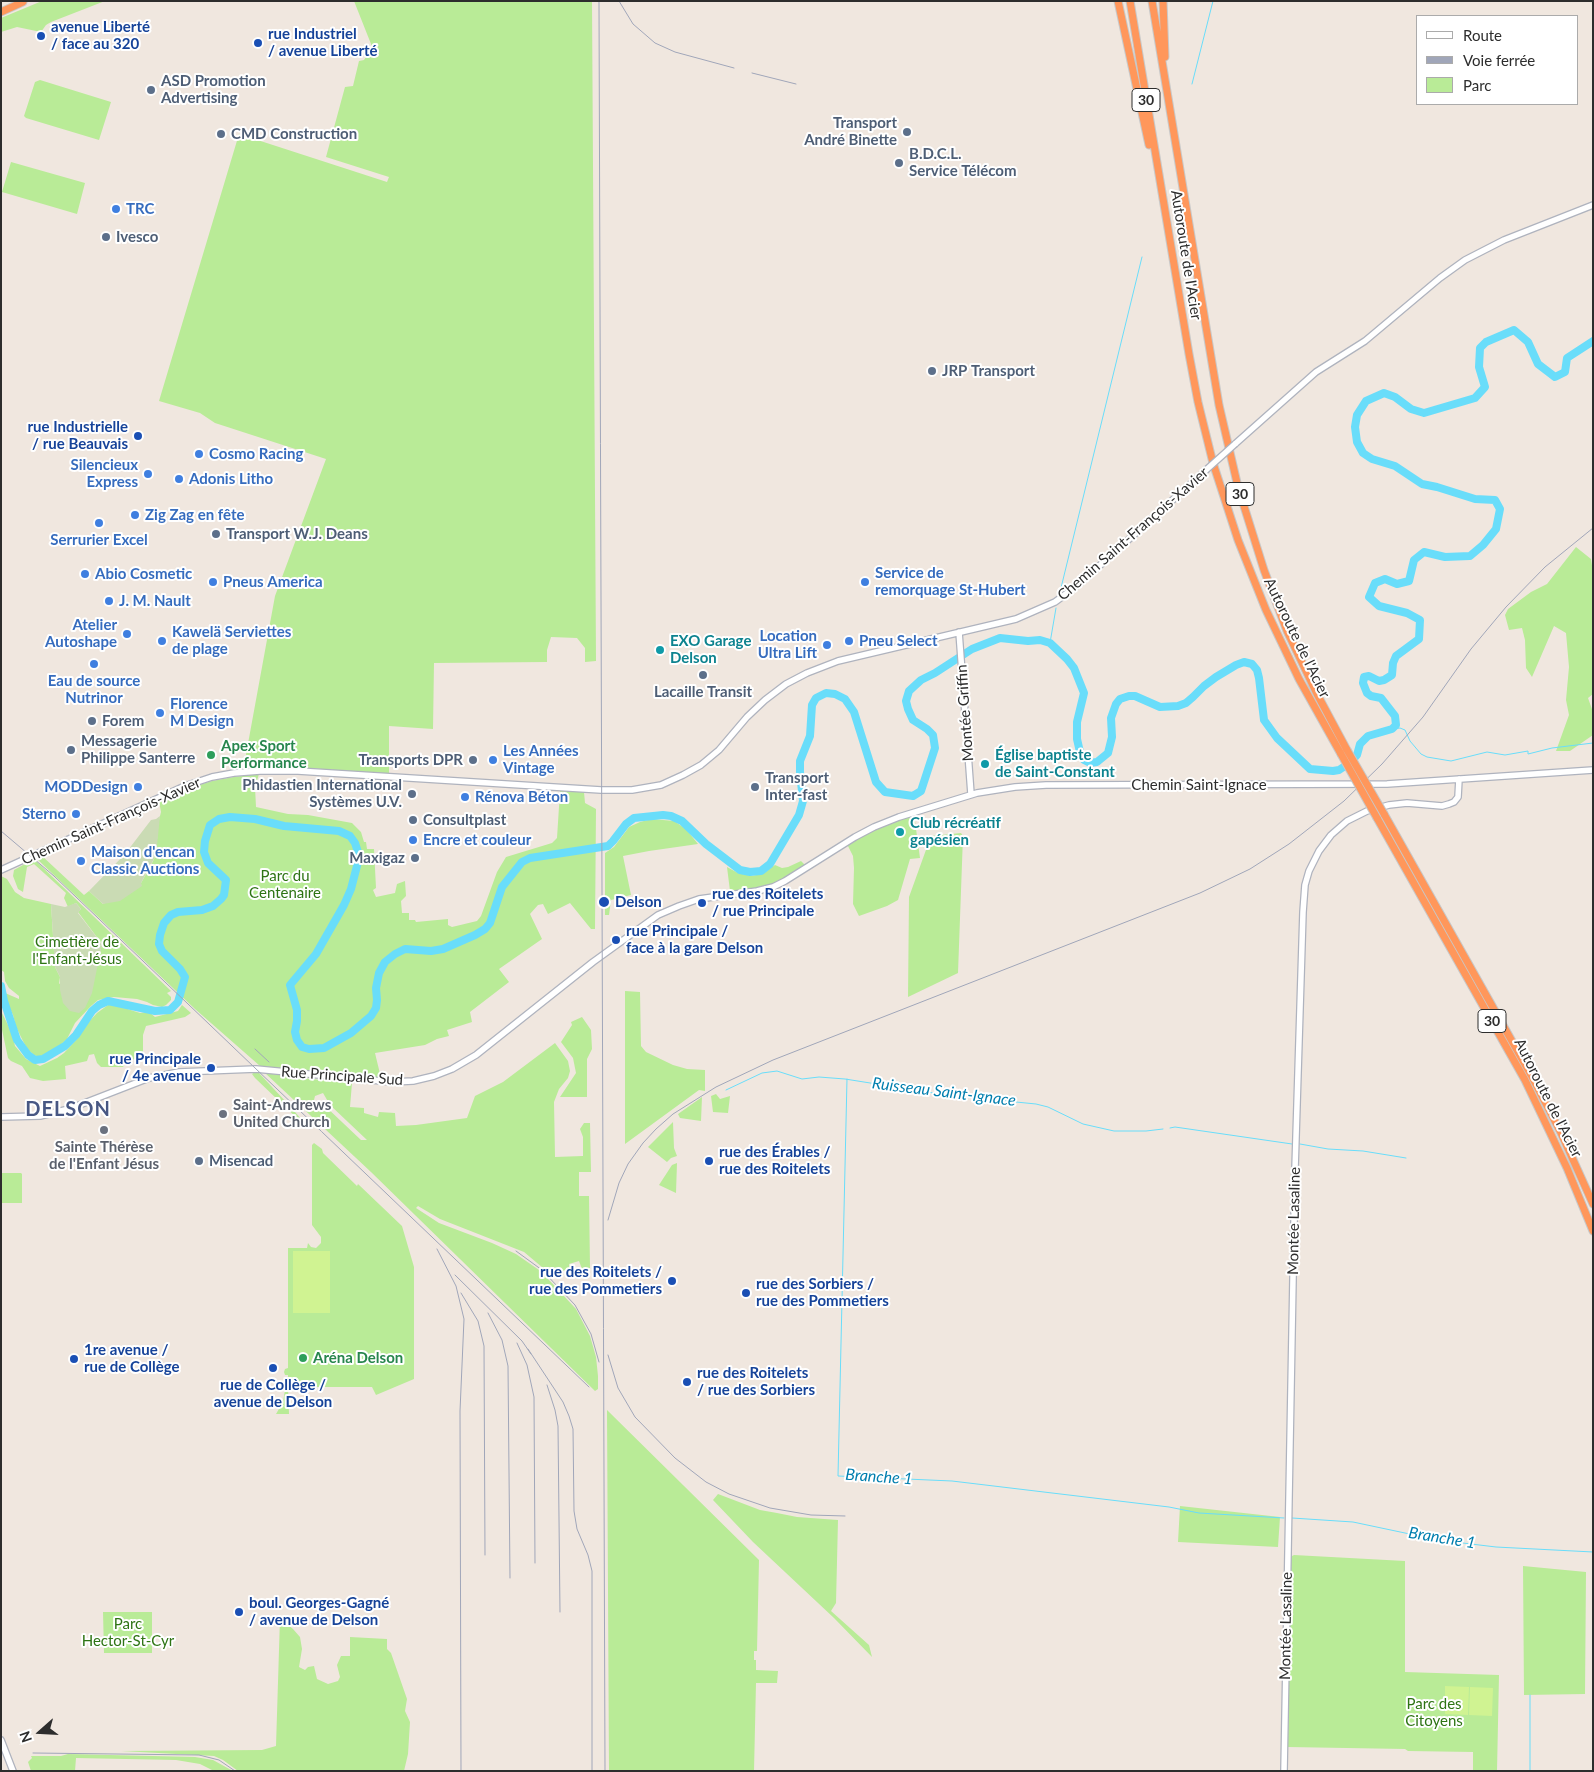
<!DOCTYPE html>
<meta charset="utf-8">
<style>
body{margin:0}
#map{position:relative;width:1594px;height:1772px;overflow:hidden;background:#f0e7df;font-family:Lato,sans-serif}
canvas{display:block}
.frame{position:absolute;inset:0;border:2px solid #2d2d2d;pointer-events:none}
.legend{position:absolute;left:1416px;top:15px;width:162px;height:90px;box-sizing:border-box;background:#fff;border:1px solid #ababab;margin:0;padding:6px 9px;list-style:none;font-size:15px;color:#2d2d2d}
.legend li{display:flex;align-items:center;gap:10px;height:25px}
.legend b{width:25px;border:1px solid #ababab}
.north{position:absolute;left:15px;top:1707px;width:50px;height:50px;-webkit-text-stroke:4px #fff;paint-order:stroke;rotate:251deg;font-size:14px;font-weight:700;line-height:20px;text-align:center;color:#2d2d2d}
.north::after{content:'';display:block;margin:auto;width:18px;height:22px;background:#2d2d2d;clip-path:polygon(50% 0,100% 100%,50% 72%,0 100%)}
</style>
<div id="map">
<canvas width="1594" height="1772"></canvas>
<div class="frame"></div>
<ul class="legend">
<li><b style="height:6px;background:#fff"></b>Route</li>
<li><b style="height:6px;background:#a0a6b9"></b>Voie ferrée</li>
<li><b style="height:14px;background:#b9eb97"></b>Parc</li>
</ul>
<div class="north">N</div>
</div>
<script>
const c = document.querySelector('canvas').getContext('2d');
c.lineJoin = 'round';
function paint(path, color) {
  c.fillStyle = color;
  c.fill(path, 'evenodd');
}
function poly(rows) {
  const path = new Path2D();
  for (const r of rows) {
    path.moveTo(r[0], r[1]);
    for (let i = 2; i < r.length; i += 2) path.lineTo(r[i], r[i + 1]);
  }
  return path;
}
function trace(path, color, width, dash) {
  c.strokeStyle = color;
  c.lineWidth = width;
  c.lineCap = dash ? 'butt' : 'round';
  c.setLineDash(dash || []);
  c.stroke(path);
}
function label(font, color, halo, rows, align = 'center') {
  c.font = font + ' Lato,sans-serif';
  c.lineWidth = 4;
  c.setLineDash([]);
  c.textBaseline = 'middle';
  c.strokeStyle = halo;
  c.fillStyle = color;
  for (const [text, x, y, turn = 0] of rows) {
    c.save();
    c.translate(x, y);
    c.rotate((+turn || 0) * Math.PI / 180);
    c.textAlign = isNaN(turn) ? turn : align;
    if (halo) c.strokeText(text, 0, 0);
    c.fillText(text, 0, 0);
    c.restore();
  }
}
const green = poly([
 [42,1,105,1,51,22,46,25,41,32,17,27,1,32,1,18],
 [354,1,592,1,596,661,585,662,585,648,577,638,551,637,547,650,547,662,434,663,433,729,389,726,389,774,294,767,245,767,245,760,275,596,326,459,215,423,200,413,159,401,239,134,387,182,389,177,326,157,345,87,353,86,359,61,364,60,371,49,371,44],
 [40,80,111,102,99,140,26,118,24,116,35,82],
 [11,162,85,183,77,214,2,192],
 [1576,547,1591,559,1593,572,1593,694,1588,698,1593,712,1593,735,1570,751,1556,751,1569,715,1566,700,1569,667,1566,633,1554,626,1532,677,1526,668,1525,640,1522,628,1509,630,1505,615,1508,609,1531,592,1547,584],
 [259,774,255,787,256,807,288,814,308,815,352,823,361,832,364,842,366,842,367,849,374,849,376,888,373,890,376,897,395,893,397,884,405,881,406,896,401,901,402,913,409,913,409,920,415,920,416,922,448,919,448,925,452,927,477,921,481,916,497,872,506,857,552,843,557,838,560,791,584,792,585,803,596,809,595,929,591,929,570,903,548,914,543,904,538,905,530,914,542,939,499,969,509,982,470,1012,472,1022,447,1030,449,1036,437,1039,425,1045,375,1053,381,1078,260,1066,195,1009,36,858,41,855,84,895,89,891,103,904,141,883,150,867,156,855,158,824,161,812,159,801,187,789,212,781,234,777],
 [914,814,920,858,910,859,898,900,887,906,859,916,853,904,854,868,853,856,847,844,875,829],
 [652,819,674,821,686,829,698,844,649,851,623,856,631,895,611,900,609,915,605,915,605,853,614,847,629,827,640,822],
 [961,833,963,836,958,973,908,997,909,897,931,836],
 [34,859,171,991,167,993,171,997,171,1000,166,1005,162,1007,153,1005,147,1002,137,999,114,997,98,1000,91,1006,75,1023,67,1039,57,1048,39,1057,34,1055,27,1049,16,1027,13,1015,5,998,5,993,19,999,19,996,9,988,5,981,4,972,1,970,1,876,7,879,15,892,24,898,51,904,55,967,60,977,59,984,99,956,102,944,78,912,81,909,76,903,68,907,64,898,66,893,34,864,27,867,23,892,18,889,13,876,14,870],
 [801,861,805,865,777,882,760,888,730,891,727,867,738,873,752,876,764,873,775,865,782,868,788,867],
 [625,991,640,992,641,1046,646,1052,673,1065,687,1069,705,1070,705,1091,699,1090,625,1144],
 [108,1005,115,1005,140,1013,149,1012,155,1017,178,1011,182,1005,191,1013,185,1017,146,1026,143,1035,143,1056,126,1062,123,1067,101,1067,97,1063,94,1054,89,1055,87,1061,65,1066,66,1079,43,1081,30,1078,22,1066,11,1061,8,1058,1,1025,1,1011,12,1033,15,1046,26,1059,40,1066,57,1058,64,1053,78,1038,84,1027,97,1013],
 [582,1017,591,1030,592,1049,587,1059,587,1097,560,1097,576,1073,573,1058,561,1042,572,1025,571,1022],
 [555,1043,568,1061,570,1071,568,1078,559,1089,554,1102,555,1157,583,1156,583,1137,580,1129,584,1123,590,1123,591,1172,579,1172,579,1196,589,1196,590,1268,582,1269,579,1261,569,1264,570,1268,563,1271,555,1278,524,1252,440,1219,418,1206,416,1208,439,1223,492,1243,516,1254,539,1270,551,1282,576,1309,590,1336,596,1357,598,1376,598,1389,595,1391,371,1172,265,1073,302,1078,352,1083,350,1107,364,1108,364,1113,378,1117,379,1112,395,1113,396,1126,416,1125,467,1118,475,1096,503,1082],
 [323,1093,330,1105,367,1140,361,1140,324,1105,314,1100,315,1096],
 [255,1072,259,1073,287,1103,303,1121,302,1123,255,1078,252,1074],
 [716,1094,720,1099,730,1096,728,1113,713,1112,711,1096],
 [702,1097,701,1121,680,1118,678,1114],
 [673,1122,674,1148,677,1156,671,1158,667,1162,648,1147],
 [314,1143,322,1149,323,1153,357,1186,358,1184,402,1226,414,1267,414,1379,376,1395,372,1387,288,1387,289,1414,276,1414,283,1402,286,1384,288,1384,288,1375,285,1375,284,1372,285,1369,288,1368,288,1248,307,1248,308,1243,311,1247,316,1248,321,1243,321,1237,312,1225,312,1145],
 [677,1163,676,1193,659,1185,672,1165],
 [1,1173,21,1173,22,1174,22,1203,1,1203],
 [607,1410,759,1560,757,1651,754,1651,754,1660,756,1660,756,1670,778,1671,777,1683,756,1683,754,1771,609,1771],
 [718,1494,760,1510,777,1513,797,1517,838,1520,836,1603,831,1611,869,1645,872,1657,834,1618,753,1542,713,1500],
 [1180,1506,1280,1517,1278,1547,1178,1542],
 [1294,1555,1405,1561,1405,1672,1499,1675,1497,1771,1473,1771,1473,1752,1408,1751,1405,1749,1288,1747,1290,1557],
 [1523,1566,1586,1572,1585,1694,1524,1695],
 [103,1612,152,1612,152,1653,104,1653],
 [280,1618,293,1629,300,1637,302,1649,299,1667,305,1670,308,1667,314,1666,317,1679,328,1684,338,1681,340,1677,337,1665,341,1656,350,1656,350,1637,387,1639,387,1649,391,1653,407,1699,405,1711,410,1722,408,1754,404,1771,238,1771,223,1760,214,1756,121,1751,262,1750,276,1746],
 [68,1754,195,1757,213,1760,233,1771,214,1771,200,1764,176,1760,76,1758,75,1771,31,1771,28,1762,32,1758,31,1756,61,1756]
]);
const cemetery = poly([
 [160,816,156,855,141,883,142,886,120,901,103,904,89,891,125,854,151,820,156,819],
 [76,903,81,909,78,913,102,944,92,993,85,1008,79,1013,70,1011,63,1003,60,990,60,977,55,967,51,904,65,907]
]);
const pitch = poly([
 [293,1251,330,1251,330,1313,293,1313],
 [1445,1686,1469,1687,1468,1715,1445,1714],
 [1470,1687,1493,1688,1492,1716,1469,1715]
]);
const stream = poly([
 [1192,84,1213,1],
 [1059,596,1142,257],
 [1050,643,1056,608],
 [1392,729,1400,728,1405,730,1410,741,1421,754,1427,757,1451,761,1487,752,1505,755,1528,751,1528,754,1552,748,1593,743],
 [847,1079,838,1476,952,1481,1169,1507,1199,1513,1284,1518],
 [726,1090,762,1073,777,1071,802,1079,819,1077,845,1079,946,1095,1036,1104,1048,1107,1083,1124,1114,1131,1146,1131,1163,1129],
 [1170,1128,1175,1127,1292,1144],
 [1300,1144,1328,1149,1363,1151,1406,1158],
 [1292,1518,1353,1522,1438,1540,1496,1547,1593,1552],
 [1530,1695,1530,1771]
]);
const river = poly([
 [1,986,4,1001,17,1040,28,1055,35,1060,43,1059,65,1046,76,1035,92,1011,99,1005,108,1001,155,1011,170,1010,178,1002,185,977,180,969,162,951,159,944,160,935,164,923,171,915,178,912,202,910,213,906,221,899,224,895,226,880,208,863,204,852,205,841,210,825,219,819,230,817,255,819,284,826,339,831,350,836,355,843,358,852,358,862,351,889,344,905,316,954,290,985,297,1010,297,1021,295,1032,297,1040,302,1047,309,1049,324,1048,351,1033,371,1016,376,1008,377,1000,376,988,379,973,385,962,395,954,405,949,431,951,443,949,475,935,485,929,490,923,502,887,522,862,530,858,608,846,613,841,626,824,634,818,663,815,671,816,682,821,706,844,740,870,750,872,761,871,770,864,799,815,803,801,800,772,800,761,810,736,812,705,816,698,826,693,835,694,845,699,854,712,876,782,885,792,913,796,921,791,935,748,933,735,927,729,913,720,908,709,906,701,909,691,921,680,935,673,972,649,1000,638,1028,641,1040,640,1050,643,1067,659,1074,668,1084,693,1077,722,1077,739,1080,752,1084,760,1090,763,1097,762,1108,753,1112,737,1111,718,1116,704,1120,699,1129,696,1135,696,1160,707,1178,706,1186,703,1193,697,1204,686,1216,677,1236,665,1244,662,1252,664,1257,670,1259,678,1264,720,1277,738,1310,769,1333,771,1339,770,1351,762,1357,755,1360,744,1368,736,1392,729,1396,725,1395,716,1381,698,1371,696,1367,693,1363,683,1364,677,1369,676,1379,681,1384,680,1392,675,1393,663,1396,656,1419,639,1420,620,1407,613,1379,606,1369,597,1375,583,1385,579,1397,584,1409,581,1414,560,1424,552,1445,557,1470,556,1483,545,1496,529,1500,509,1495,500,1475,499,1437,487,1422,484,1395,466,1372,459,1363,453,1357,442,1355,427,1357,415,1366,401,1384,393,1395,397,1411,409,1424,413,1475,398,1485,387,1479,367,1480,348,1486,342,1514,330,1528,342,1538,364,1555,377,1565,372,1567,358,1593,341]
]);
const secondary = poly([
 [1235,444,1316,372,1365,341,1440,278,1465,260,1504,240,1593,205],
 [959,632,971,794],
 [1,870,185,786,212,777,234,773,260,771,298,771,601,790,632,790,661,785,683,775,701,765,719,750,747,717,765,700,786,684,807,673,838,661,1016,619,1055,602,1078,585,1206,470],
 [1,1117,40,1116,69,1109,149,1078,179,1072,256,1069,392,1082,413,1081,434,1076,452,1069,476,1055,593,962,658,915,679,906,699,899,757,891,773,887,785,881,855,837,874,827,899,817,977,793,1015,787,1046,785,1387,784,1593,770],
 [1,1740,13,1771],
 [1284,1771,1295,1169,1303,912,1305,885,1309,871,1319,851,1331,835,1347,821,1367,811,1389,805,1407,803,1442,806,1449,804,1454,802,1458,797,1459,779]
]);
const highway = poly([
 [1118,1,1149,145],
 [1130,1,1189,354,1198,402,1213,463,1238,540,1266,610,1299,679,1341,754],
 [1152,1,1219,405,1238,487,1264,570,1287,631,1317,694,1347,750],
 [1163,1,1165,57],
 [1,12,23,2],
 [1384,814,1531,1075,1561,1133,1593,1204],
 [1377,818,1525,1080,1567,1168,1593,1231]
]);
const rail = poly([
 [599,1,605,1771],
 [619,1,633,24,655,43,675,52,734,68],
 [752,73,796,84],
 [1,831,54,876,589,1387],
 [255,1049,269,1062],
 [608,1220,619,1183,628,1164,643,1143,656,1129,673,1114,716,1087,773,1060,1200,893,1250,869,1289,844,1344,801,1382,764,1423,717,1471,649,1506,607,1545,567,1593,528],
 [437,1249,456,1286,464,1319,460,1411,461,1771],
 [516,1251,542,1270,575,1305,591,1334,599,1362],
 [455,1275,522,1341,531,1354],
 [461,1293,478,1321,484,1346,485,1555],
 [488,1313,502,1340,508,1366,510,1578],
 [517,1343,527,1365,534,1397,535,1563],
 [528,1349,563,1402,569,1416,573,1429,574,1511,577,1529,588,1555,592,1571,592,1771],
 [608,1355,618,1388,635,1417,675,1458,706,1482,729,1494,770,1508,811,1515,845,1516],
 [547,1385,555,1410,558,1426,560,1612],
 [33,1753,199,1755,219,1760,235,1771]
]);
const secondaryBridge = poly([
 [1206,470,1235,444]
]);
const highwayBridge = poly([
 [1347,750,1384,814],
 [1341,754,1377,818]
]);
const markers = [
 [41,36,5,"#1a4fb4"],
 [258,43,5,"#1a4fb4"],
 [151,90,5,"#5c6f8a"],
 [907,132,5,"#5c6f8a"],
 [221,134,5,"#5c6f8a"],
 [899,163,5,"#5c6f8a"],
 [116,209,5,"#3f7fe0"],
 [106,237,5,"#5c6f8a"],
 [932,371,5,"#5c6f8a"],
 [138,436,5,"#1a4fb4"],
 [199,454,5,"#3f7fe0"],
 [148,474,5,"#3f7fe0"],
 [179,479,5,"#3f7fe0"],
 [135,515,5,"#3f7fe0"],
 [99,523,5,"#3f7fe0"],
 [216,534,5,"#5c6f8a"],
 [85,574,5,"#3f7fe0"],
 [213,582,5,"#3f7fe0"],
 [865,582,5,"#3f7fe0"],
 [109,601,5,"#3f7fe0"],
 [127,634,5,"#3f7fe0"],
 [162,641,5,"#3f7fe0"],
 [849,641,5,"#3f7fe0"],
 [827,645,5,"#3f7fe0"],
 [660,650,5,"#0f9aa8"],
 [94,664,5,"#3f7fe0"],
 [703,675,5,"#5c6f8a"],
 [160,713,5,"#3f7fe0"],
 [92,721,5,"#5c6f8a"],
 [71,750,5,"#5c6f8a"],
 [211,755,5,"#2e9e5b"],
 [473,760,5,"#5c6f8a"],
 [493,760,5,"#3f7fe0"],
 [985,764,5,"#0f9aa8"],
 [138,787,5,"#3f7fe0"],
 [755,787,5,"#5c6f8a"],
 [412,794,5,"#5c6f8a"],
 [465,797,5,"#3f7fe0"],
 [76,814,5,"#3f7fe0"],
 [413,820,5,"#5c6f8a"],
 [900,832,5,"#0f9aa8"],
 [413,840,5,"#3f7fe0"],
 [415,858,5,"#5c6f8a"],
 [81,861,5,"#3f7fe0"],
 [604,902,6,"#1a4fb4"],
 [702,903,5,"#1a4fb4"],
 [616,940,5,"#1a4fb4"],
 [211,1068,5,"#1a4fb4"],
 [223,1114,5,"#6b7280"],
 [104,1130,5,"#6b7280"],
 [199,1161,5,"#5c6f8a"],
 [709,1161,5,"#1a4fb4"],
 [672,1281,5,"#1a4fb4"],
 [746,1293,5,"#1a4fb4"],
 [303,1358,5,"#2e9e5b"],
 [74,1359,5,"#1a4fb4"],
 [273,1368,5,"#1a4fb4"],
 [687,1382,5,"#1a4fb4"],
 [239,1612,5,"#1a4fb4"]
];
const shields = [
 [1146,100,28],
 [1240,494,28],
 [1492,1021,28]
];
const shieldNames = [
 ["30",1146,100],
 ["30",1240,494],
 ["30",1492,1021]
];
const transitNames = [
 ["avenue Liberté",51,27],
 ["/ face au 320",51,44],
 ["rue Industriel",268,34],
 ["/ avenue Liberté",268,51],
 ["rue Industrielle",128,427,"right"],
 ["/ rue Beauvais",128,444,"right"],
 ["rue des Roitelets",712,894],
 ["/ rue Principale",712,911],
 ["Delson",615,902],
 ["rue Principale /",626,931],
 ["face à la gare Delson",626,948],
 ["rue Principale",201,1059,"right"],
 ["/ 4e avenue",201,1076,"right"],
 ["rue des Érables /",719,1152],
 ["rue des Roitelets",719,1169],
 ["rue des Roitelets /",662,1272,"right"],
 ["rue des Pommetiers",662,1289,"right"],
 ["rue des Sorbiers /",756,1284],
 ["rue des Pommetiers",756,1301],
 ["1re avenue /",84,1350],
 ["rue de Collège",84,1367],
 ["rue des Roitelets",697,1373],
 ["/ rue des Sorbiers",697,1390],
 ["rue de Collège /",273,1385,"center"],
 ["avenue de Delson",273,1402,"center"],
 ["boul. Georges-Gagné",249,1603],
 ["/ avenue de Delson",249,1620]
];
const serviceNames = [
 ["ASD Promotion",161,81],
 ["Advertising",161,98],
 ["Transport",897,123,"right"],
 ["André Binette",897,140,"right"],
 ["CMD Construction",231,134],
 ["B.D.C.L.",909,154],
 ["Service Télécom",909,171],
 ["Ivesco",116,237],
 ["JRP Transport",942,371],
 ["Transport W.J. Deans",226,534],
 ["Lacaille Transit",703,692,"center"],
 ["Forem",102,721],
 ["Messagerie",81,741],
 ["Philippe Santerre",81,758],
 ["Transports DPR",463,760,"right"],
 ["Transport",765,778],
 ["Inter-fast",765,795],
 ["Phidastien International",402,785,"right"],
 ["Systèmes U.V.",402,802,"right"],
 ["Consultplast",423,820],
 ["Maxigaz",405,858,"right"],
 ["Misencad",209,1161]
];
const shopNames = [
 ["TRC",126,209],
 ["Cosmo Racing",209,454],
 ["Silencieux",138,465,"right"],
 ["Express",138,482,"right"],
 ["Adonis Litho",189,479],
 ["Zig Zag en fête",145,515],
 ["Serrurier Excel",99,540,"center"],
 ["Service de",875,573],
 ["remorquage St-Hubert",875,590],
 ["Abio Cosmetic",95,574],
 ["Pneus America",223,582],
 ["J. M. Nault",119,601],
 ["Atelier",117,625,"right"],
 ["Autoshape",117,642,"right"],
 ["Kawelä Serviettes",172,632],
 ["de plage",172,649],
 ["Location",817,636,"right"],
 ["Ultra Lift",817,653,"right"],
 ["Pneu Select",859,641],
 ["Eau de source",94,681,"center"],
 ["Nutrinor",94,698,"center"],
 ["Florence",170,704],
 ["M Design",170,721],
 ["Les Années",503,751],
 ["Vintage",503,768],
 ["MODDesign",128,787,"right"],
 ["Rénova Béton",475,797],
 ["Sterno",66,814,"right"],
 ["Encre et couleur",423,840],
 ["Maison d'encan",91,852],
 ["Classic Auctions",91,869]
];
const streetNames = [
 ["Autoroute de l'Acier",1186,255,81],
 ["Chemin Saint-François-Xavier",1133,534,-41],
 ["Autoroute de l'Acier",1297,638,64],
 ["Montée Griffin",965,713,-94],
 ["Chemin Saint-Ignace",1199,785],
 ["Chemin Saint-François-Xavier",111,821,-24],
 ["Rue Principale Sud",342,1076,4],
 ["Autoroute de l'Acier",1548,1098,63],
 ["Montée Lasaline",1294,1221,-89],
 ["Montée Lasaline",1286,1626,-89]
];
const cultureNames = [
 ["EXO Garage",670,641],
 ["Delson",670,658],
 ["Église baptiste",995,755],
 ["de Saint-Constant",995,772],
 ["Club récréatif",910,823],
 ["gapésien",910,840]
];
const leisureNames = [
 ["Apex Sport",221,746],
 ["Performance",221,763],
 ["Aréna Delson",313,1358]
];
const parkNames = [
 ["Parc du",285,876],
 ["Centenaire",285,893],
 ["Cimetière de",77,942],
 ["l'Enfant-Jésus",77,959],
 ["Parc",128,1624],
 ["Hector-St-Cyr",128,1641],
 ["Parc des",1434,1704],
 ["Citoyens",1434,1721]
];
const worshipNames = [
 ["Saint-Andrews",233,1105],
 ["United Church",233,1122],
 ["Sainte Thérèse",104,1147,"center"],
 ["de l'Enfant Jésus",104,1164,"center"]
];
const waterNames = [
 ["Ruisseau Saint-Ignace",944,1092,7],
 ["Branche 1",879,1477,4],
 ["Branche 1",1442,1538,9]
];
const districtNames = [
 ["DELSON",68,1110]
];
paint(green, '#b9eb97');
paint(cemetery, '#cadbb4');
paint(pitch, '#d0f392');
trace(stream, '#69ddfa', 1);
trace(river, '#69ddfa', 8);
trace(secondary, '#afb3be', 8);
trace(highway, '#c8c8c8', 9);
trace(secondary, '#fff', 5.5);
trace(highway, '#ff975b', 7);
trace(rail, '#a0a6b9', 1);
trace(secondaryBridge, '#afb3be', 8, []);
trace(highwayBridge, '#c8c8c8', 9, []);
trace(secondaryBridge, '#fff', 5.5);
trace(highwayBridge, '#ff975b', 7);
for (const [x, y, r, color] of markers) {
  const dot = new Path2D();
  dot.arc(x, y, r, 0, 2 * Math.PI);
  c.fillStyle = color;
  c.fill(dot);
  trace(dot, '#fff', 2);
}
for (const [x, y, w] of shields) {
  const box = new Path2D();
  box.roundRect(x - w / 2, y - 11.5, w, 23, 4);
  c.fillStyle = '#fff';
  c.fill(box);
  trace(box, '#2d2d2d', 1);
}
label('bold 14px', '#2d2d2d', null, shieldNames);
label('bold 15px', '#164399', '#fff', transitNames, 'left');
label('bold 15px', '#4e5e75', '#fff', serviceNames, 'left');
label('bold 15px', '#366cbe', '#fff', shopNames, 'left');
label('15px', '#2d2d2d', '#fff', streetNames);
label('bold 15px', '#0d838f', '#fff', cultureNames, 'left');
label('bold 15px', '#27864d', '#fff', leisureNames, 'left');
label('15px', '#2e7414', '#fff', parkNames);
label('bold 15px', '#5b616d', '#fff', worshipNames, 'left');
label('italic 16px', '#007eae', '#fff', waterNames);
c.letterSpacing = '1px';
label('bold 20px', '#485783', '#fff', districtNames);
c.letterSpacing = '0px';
</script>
